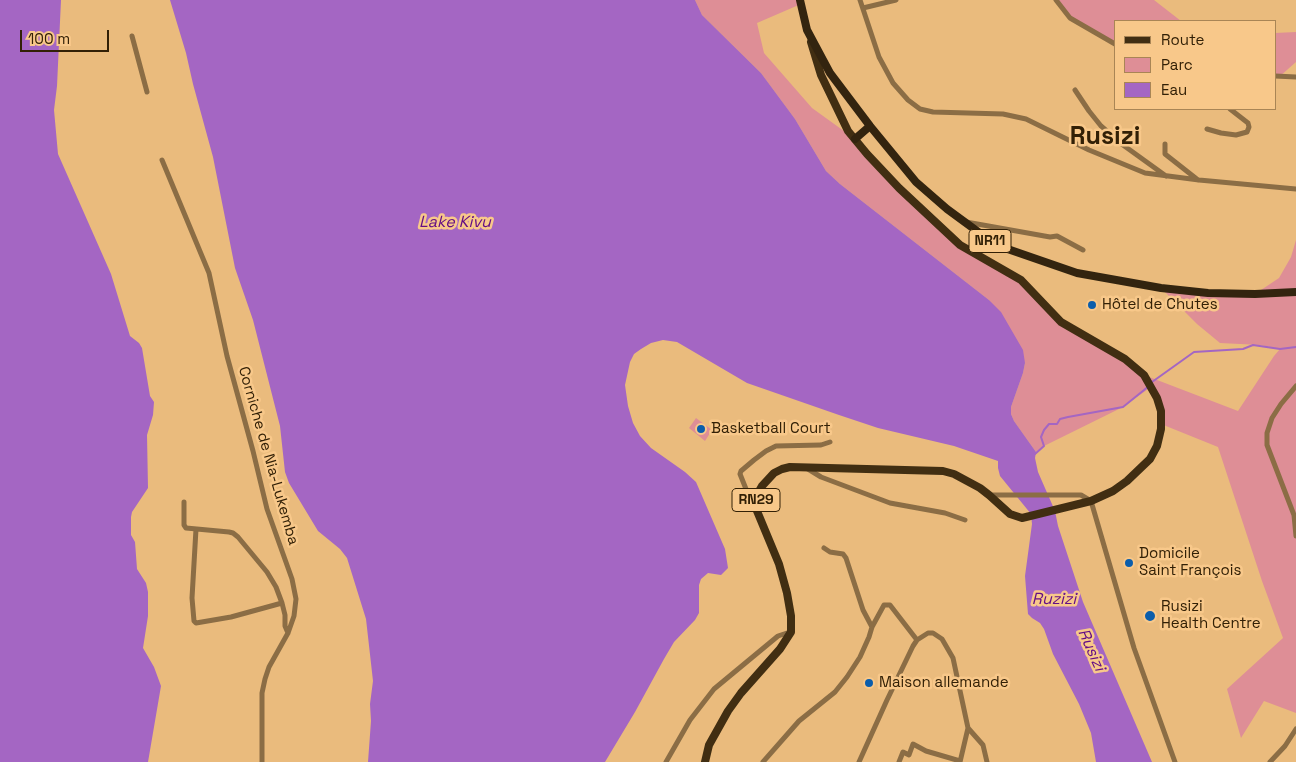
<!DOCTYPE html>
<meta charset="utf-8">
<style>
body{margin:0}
#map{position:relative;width:1296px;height:762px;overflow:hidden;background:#eabb7d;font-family:"Space Grotesk",sans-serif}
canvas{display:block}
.legend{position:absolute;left:1114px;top:20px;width:162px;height:90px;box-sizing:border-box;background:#f8c88a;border:1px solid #a98555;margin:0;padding:6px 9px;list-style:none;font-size:15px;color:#322006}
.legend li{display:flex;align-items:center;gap:10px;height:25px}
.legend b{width:25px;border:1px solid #a98555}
.scale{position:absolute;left:20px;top:30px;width:89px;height:22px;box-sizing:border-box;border:2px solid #322006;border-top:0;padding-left:6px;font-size:15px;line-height:18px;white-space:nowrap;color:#322006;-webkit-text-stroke:4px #f8c88a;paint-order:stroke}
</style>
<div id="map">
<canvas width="1296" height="762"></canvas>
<ul class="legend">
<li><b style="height:6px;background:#412e12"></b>Route</li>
<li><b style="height:14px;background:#de8e96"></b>Parc</li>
<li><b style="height:14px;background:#a466c3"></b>Eau</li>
</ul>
<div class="scale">100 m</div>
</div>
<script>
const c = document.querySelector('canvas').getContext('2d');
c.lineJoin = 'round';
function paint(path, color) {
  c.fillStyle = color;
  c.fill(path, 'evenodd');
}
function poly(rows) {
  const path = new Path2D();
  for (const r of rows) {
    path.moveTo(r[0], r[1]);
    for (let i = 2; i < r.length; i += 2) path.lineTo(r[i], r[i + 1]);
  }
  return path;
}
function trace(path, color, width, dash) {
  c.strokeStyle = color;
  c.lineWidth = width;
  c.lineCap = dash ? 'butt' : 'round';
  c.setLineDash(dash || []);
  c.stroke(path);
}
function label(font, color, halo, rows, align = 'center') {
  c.font = font + ' "Space Grotesk",sans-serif';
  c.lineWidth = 5;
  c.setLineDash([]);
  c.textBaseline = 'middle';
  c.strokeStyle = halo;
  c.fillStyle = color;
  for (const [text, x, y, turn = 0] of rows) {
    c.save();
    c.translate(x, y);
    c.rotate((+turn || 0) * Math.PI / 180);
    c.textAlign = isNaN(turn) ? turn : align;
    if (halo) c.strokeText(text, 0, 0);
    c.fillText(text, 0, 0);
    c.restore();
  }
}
const green = poly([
 [695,0,800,0,801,4,757,23,764,53,812,108,855,139,944,231,1021,280,1052,313,1144,375,1238,411,1274,356,1280,349,1260,345,1220,343,1197,324,1161,288,1255,294,1279,278,1291,257,1296,240,1296,713,1264,701,1241,738,1227,689,1283,638,1262,581,1218,447,1161,424,1151,387,1123,407,1044,446,1036,452,1014,421,1011,414,1011,407,1023,373,1025,363,989,300,840,184,826,171,795,119,761,73,702,15],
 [1054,0,1154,0,1181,21,1115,21,1115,46,1069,18],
 [1296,32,1296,62,1279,77,1275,77,1275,33],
 [696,418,712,430,705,441,689,428]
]);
const water = poly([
 [0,0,61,0,57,86,54,110,58,154,111,274,130,336,139,343,142,348,150,396,154,402,153,415,147,435,148,488,132,512,131,517,131,535,135,542,137,569,146,583,148,592,148,616,143,648,154,667,161,686,148,762,0,762],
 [170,0,695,0,702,15,761,73,795,119,826,171,840,184,989,300,1001,312,1023,350,1025,363,1023,373,1011,407,1011,414,1014,421,1036,452,1035,458,1038,472,1055,511,1058,526,1083,602,1152,762,1096,762,1091,733,1079,704,1053,654,1044,629,1040,623,1032,618,1028,614,1025,576,1032,524,1031,514,1000,476,998,468,998,461,954,446,878,428,839,415,747,383,677,342,663,340,651,343,641,349,634,354,630,362,625,385,628,406,633,423,640,436,651,448,685,472,696,482,725,549,728,568,721,575,708,573,701,579,699,585,699,613,695,620,674,642,664,659,635,712,605,762,368,762,371,721,370,704,373,681,366,619,347,558,340,549,318,531,289,483,285,472,280,426,253,320,235,268,213,157,193,84,186,53]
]);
const stream = poly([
 [1152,382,1194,352,1243,349,1253,345,1280,349,1296,347],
 [1035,454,1044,446,1041,437,1044,430,1049,424,1057,424,1060,419,1068,417,1123,407,1149,386]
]);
const minor = poly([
 [860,0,879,57,893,83,908,100,920,109,933,112,1003,114,1026,119,1089,150,1145,173,1199,180,1296,189],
 [1056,0,1070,18,1115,44],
 [863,8,896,0],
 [132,36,147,92],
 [1275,76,1296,77],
 [1075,90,1089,111,1101,126,1123,145,1166,176],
 [1207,129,1221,133,1236,135,1247,132,1249,127,1248,123,1230,109],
 [1165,144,1165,154,1198,180],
 [162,160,209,273,227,356,253,451,267,509,292,579,296,599,294,616,288,633,269,667,265,679,262,693,262,762],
 [966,222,1050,237,1057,236,1083,250],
 [1296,386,1281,404,1272,418,1267,433,1267,445,1294,515,1296,536],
 [808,469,821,477,890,503,945,513,965,520],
 [989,495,1081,495,1091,501,1134,648,1175,762],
 [756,501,748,494,740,474,741,471,754,460,766,451,776,446,821,445,830,442],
 [184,502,184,525,186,528,229,532,233,533,238,537,267,572,276,587,282,603,285,615,285,626,288,633],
 [196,529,192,598,194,621,196,623,231,617,282,603],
 [824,548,830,552,843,554,846,558,863,610,872,627],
 [968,728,983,745,987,762],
 [666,762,690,720,714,689,778,636,790,632],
 [763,762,799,721,835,692,847,677,860,657,869,637,872,627,884,605,890,605,917,640],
 [859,762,887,700,913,646,917,640,928,633,933,633,942,639,953,658,968,728,960,762],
 [899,762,903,752,909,755,913,744,926,751,960,761],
 [1270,762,1285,746,1296,729]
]);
const primary = poly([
 [705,762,709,745,728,711,741,693,780,649,791,632,791,616,787,593,779,564,757,511,758,493,762,486,774,473,782,469,790,467,943,471,954,474,980,488,989,495,1010,514,1022,518,1091,501,1113,491,1127,481,1150,459,1157,446,1161,429,1161,411,1157,398,1144,375,1125,359,1061,322,1021,280,960,245,899,188,867,154,848,131,835,104,821,75,811,42]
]);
const trunk = poly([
 [800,0,807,30,823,60,830,73,870,126,916,182,947,209,996,245,1077,273,1161,288,1208,293,1255,294,1296,292],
 [855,139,870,126]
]);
const markers = [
 [1092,305,5,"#0b5dab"],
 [701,429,5,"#0b5dab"],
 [1129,563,5,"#0b5dab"],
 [1150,616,6,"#0b5dab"],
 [869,683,5,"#0b5dab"]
];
const shields = [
 [990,241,42],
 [756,500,48]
];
const shieldNames = [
 ["NR11",990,241],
 ["RN29",756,500]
];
const poiNames = [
 ["Hôtel de Chutes",1102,305],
 ["Basketball Court",711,429],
 ["Domicile",1139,554],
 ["Saint François",1139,571],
 ["Rusizi",1161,607],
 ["Health Centre",1161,624],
 ["Maison allemande",879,683]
];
const streetNames = [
 ["Corniche de Nia-Lukemba",268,456,74]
];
const waterNames = [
 ["Lake Kivu",455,223],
 ["Ruzizi",1054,600],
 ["Rusizi",1091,650,66]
];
const townNames = [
 ["Rusizi",1105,137]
];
paint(green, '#de8e96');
paint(water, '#a466c3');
trace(stream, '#a466c3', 2);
trace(minor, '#8b6d45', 5);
trace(primary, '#412e12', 8);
trace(trunk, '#33240f', 8);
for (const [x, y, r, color] of markers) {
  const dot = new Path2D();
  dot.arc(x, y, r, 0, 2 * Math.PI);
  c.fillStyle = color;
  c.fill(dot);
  trace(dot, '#f8c88a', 2);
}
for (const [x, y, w] of shields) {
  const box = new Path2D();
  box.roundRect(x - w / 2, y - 11.5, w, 23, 4);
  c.fillStyle = '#f8c88a';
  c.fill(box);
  trace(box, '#322006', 1);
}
label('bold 14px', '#322006', null, shieldNames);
label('15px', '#322006', '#f8c88a', poiNames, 'left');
label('15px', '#322006', '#f8c88a', streetNames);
label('italic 16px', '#640f85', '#f8c88a', waterNames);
label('bold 25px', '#322006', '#f8c88a', townNames);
</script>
